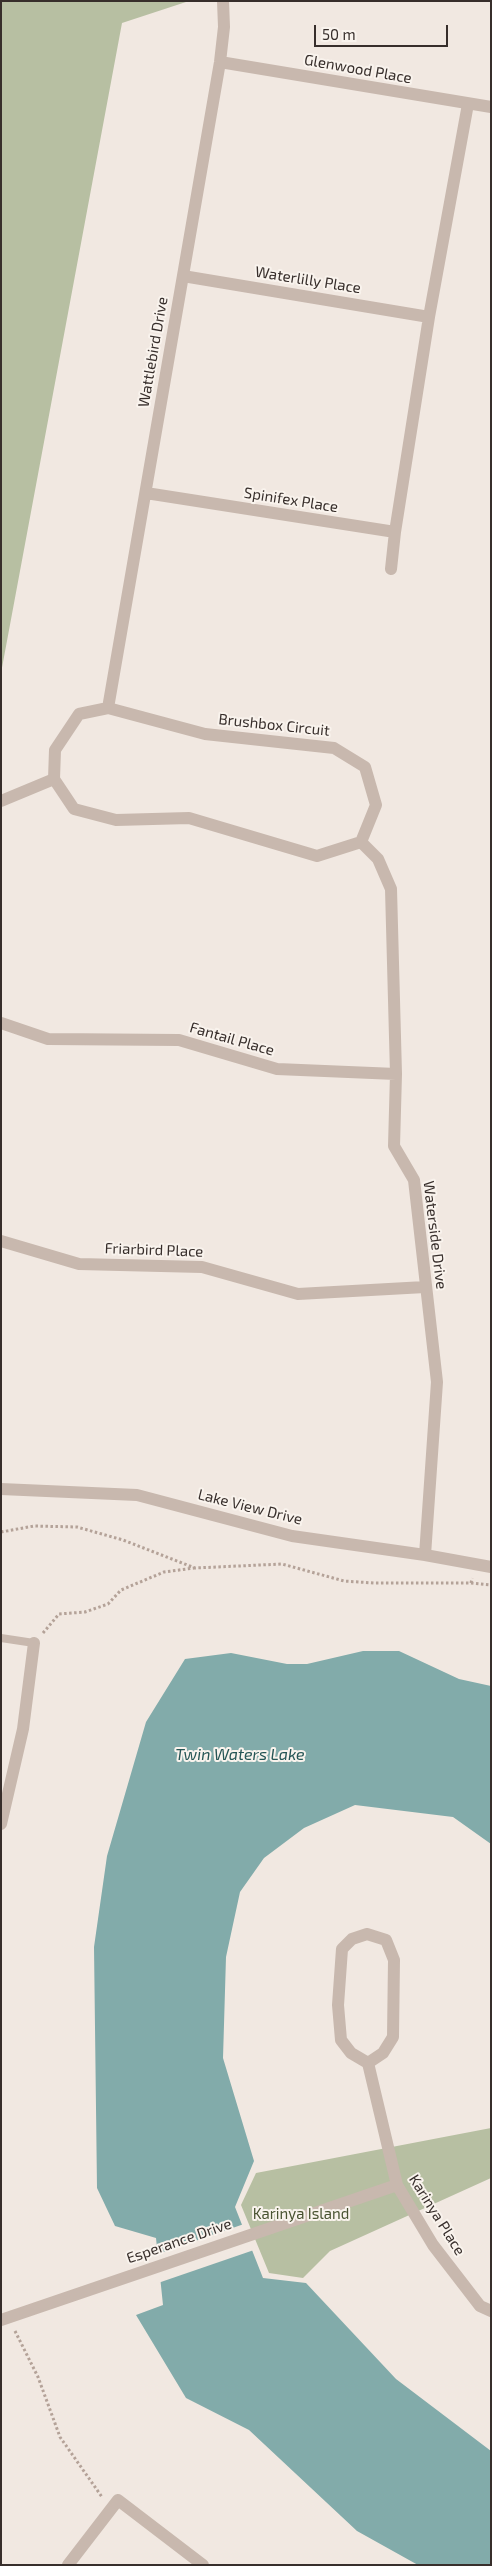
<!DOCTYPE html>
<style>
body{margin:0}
#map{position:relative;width:492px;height:2566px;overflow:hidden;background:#f1e8e1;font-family:"Exo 2",sans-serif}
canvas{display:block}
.frame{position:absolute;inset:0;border:2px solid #372e2b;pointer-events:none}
.scale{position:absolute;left:314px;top:25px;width:134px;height:22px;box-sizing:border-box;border:2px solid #372e2b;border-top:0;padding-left:6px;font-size:15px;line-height:18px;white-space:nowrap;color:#372e2b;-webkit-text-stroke:4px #f9f3ed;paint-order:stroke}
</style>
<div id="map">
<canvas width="492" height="2566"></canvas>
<div class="frame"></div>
<div class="scale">50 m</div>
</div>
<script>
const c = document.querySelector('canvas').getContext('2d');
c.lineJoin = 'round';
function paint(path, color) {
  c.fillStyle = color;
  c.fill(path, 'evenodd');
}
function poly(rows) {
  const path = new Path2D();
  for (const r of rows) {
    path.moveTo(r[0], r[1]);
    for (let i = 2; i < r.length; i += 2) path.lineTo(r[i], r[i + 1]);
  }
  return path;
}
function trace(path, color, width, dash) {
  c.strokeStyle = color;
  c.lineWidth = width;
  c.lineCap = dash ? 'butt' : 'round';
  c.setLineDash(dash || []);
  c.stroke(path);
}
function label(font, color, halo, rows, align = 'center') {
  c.font = font + ' "Exo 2",sans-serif';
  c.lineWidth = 4;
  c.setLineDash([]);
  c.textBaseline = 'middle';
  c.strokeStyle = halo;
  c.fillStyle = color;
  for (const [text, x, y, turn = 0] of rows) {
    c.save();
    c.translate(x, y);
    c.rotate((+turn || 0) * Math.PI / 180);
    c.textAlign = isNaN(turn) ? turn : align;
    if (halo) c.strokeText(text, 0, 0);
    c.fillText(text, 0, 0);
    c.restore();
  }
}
const green = poly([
 [1,1,186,2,122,23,1,673],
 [491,2128,491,2178,330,2251,303,2278,269,2273,241,2205,256,2173]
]);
const water = poly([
 [363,1651,399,1651,459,1679,491,1686,491,1844,453,1817,355,1805,304,1828,264,1858,240,1892,226,1957,223,2058,254,2161,235,2207,263,2278,306,2283,396,2379,491,2451,491,2565,418,2565,357,2531,249,2430,186,2398,136,2315,163,2305,156,2238,115,2226,97,2188,94,1947,107,1856,146,1722,185,1659,231,1653,287,1664,307,1664]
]);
const pier = poly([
 [244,2224,254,2250,158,2283,155,2255]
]);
const path = poly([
 [1,1532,34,1526,77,1527,123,1540,195,1568,282,1564,344,1581,374,1583,471,1583,472,1578],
 [471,1583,491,1585],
 [43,1633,59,1614,85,1612,108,1604,121,1590,164,1572,194,1568],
 [15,2331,38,2377,60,2437,102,2497]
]);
const service = poly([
 [1,1638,34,1643]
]);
const minor = poly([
 [220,62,491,107],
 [183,276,429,317],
 [146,493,395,532,391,569],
 [395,532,429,317,468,104],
 [108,708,205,734,334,748,365,767,376,805,361,842,317,856,189,818,116,820,74,809,54,779,55,750,79,714,108,708],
 [108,708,220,62,224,27,223,1],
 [1,801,54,779],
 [361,842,378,859,391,889,396,1074,394,1146,414,1180,437,1382,425,1555],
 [1,1023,48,1039,179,1040,277,1069,396,1074],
 [1,1241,79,1264,202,1267,298,1294,425,1287],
 [1,1489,137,1495,292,1536,425,1555,491,1567],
 [1,1824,23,1729,34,1643],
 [367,1934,386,1940,394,1960,393,2037,383,2053,368,2063,351,2053,341,2040,338,2005,342,1949,352,1939,367,1934],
 [368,2063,397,2185,433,2245,480,2306,491,2311],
 [1,2320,397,2185],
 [68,2565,118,2500,203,2565]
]);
const streetNames = [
 ["Glenwood Place",358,69,10],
 ["Waterlilly Place",308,280,9],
 ["Wattlebird Drive",153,352,-80],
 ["Spinifex Place",291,500,9],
 ["Brushbox Circuit",274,725,6],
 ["Fantail Place",232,1039,16],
 ["Waterside Drive",435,1235,83],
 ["Friarbird Place",154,1250,2],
 ["Lake View Drive",250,1507,14],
 ["Karinya Place",437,2215,58],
 ["Esperance Drive",179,2241,-19]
];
const parkNames = [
 ["Karinya Island",301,2214]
];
const waterNames = [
 ["Twin Waters Lake",240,1755]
];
paint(green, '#b7bfa2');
paint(water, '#82abaa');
paint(pier, '#f1e8e1');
trace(path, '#b4a298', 3, [2.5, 2.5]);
trace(service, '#c8b8ae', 8);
trace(minor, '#c8b8ae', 12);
label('15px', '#372e2b', '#f9f3ed', streetNames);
label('15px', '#495331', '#f9f3ed', parkNames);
label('italic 16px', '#255555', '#f9f3ed', waterNames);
</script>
